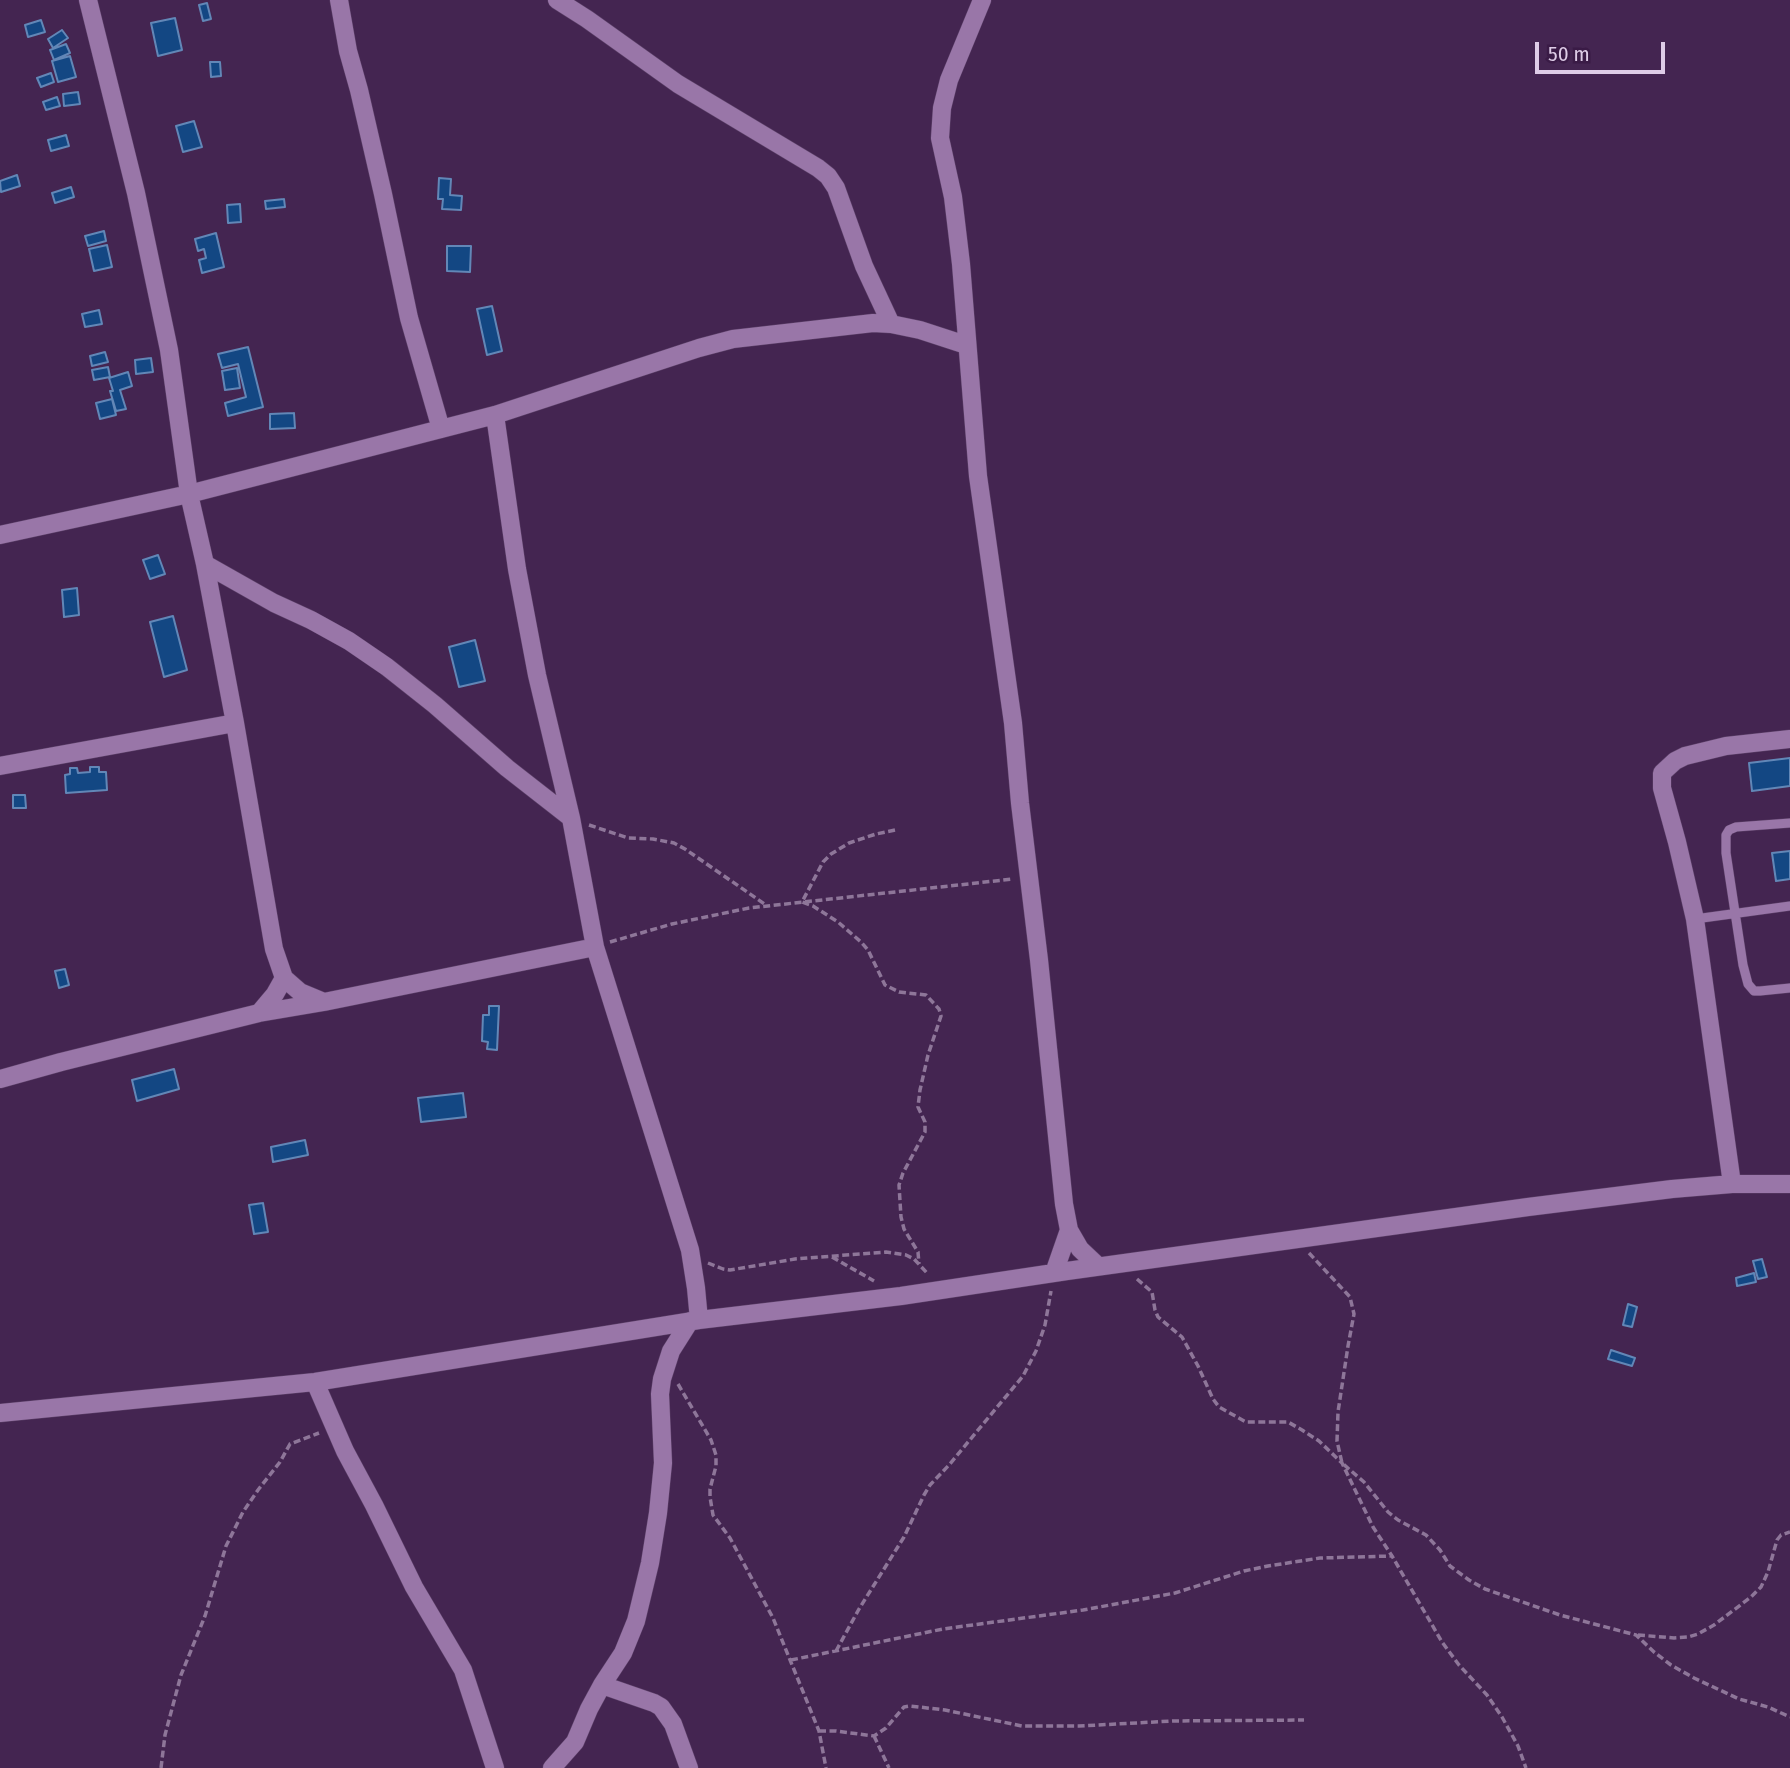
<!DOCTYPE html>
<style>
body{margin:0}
#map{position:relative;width:1790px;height:1768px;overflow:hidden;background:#442551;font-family:"Fira Sans Condensed",sans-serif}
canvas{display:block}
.scale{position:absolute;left:1535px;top:42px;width:130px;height:32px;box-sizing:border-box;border:4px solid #decce7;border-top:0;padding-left:9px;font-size:21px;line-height:24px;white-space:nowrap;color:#decce7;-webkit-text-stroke:5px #3a1b46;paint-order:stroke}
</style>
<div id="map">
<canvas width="1790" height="1768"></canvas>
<div class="scale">50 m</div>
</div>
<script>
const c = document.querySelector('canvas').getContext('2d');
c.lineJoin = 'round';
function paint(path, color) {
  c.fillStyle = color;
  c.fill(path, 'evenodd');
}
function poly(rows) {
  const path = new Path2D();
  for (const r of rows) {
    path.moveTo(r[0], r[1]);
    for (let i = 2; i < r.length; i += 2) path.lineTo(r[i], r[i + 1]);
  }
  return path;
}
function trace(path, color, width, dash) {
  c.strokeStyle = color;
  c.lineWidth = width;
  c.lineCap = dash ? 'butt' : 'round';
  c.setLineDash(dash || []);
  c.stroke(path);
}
const building = poly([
 [207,3,211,19,203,21,199,5,207,3],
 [175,18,182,50,158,56,151,23,175,18],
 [41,20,45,32,28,37,25,25,41,20],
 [62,30,68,38,53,48,48,39,62,30],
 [66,44,70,53,54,60,50,50,66,44],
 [70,56,76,77,58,82,52,61,70,56],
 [210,62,220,62,221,76,211,77,210,62],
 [51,73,54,82,41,87,37,78,51,73],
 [78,92,80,104,64,106,63,94,78,92],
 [57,97,60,106,46,110,43,102,57,97],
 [194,121,202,147,183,152,176,126,194,121],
 [66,135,69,146,51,151,48,140,66,135],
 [17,175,20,186,1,192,0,181,17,175],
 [439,178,451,179,450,195,462,196,461,210,442,209,443,199,438,199,439,178],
 [71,187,74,197,55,203,52,193,71,187],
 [284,199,285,207,266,209,265,201,284,199],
 [240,204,241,222,228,223,227,205,240,204],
 [104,231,106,241,88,246,85,236,104,231],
 [216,233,224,267,202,273,199,260,206,258,204,249,198,251,195,239,216,233],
 [107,245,112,267,94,271,89,249,107,245],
 [447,246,471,246,470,272,447,271,447,246],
 [492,306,502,351,487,355,477,309,492,306],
 [99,310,102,324,85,327,82,314,99,310],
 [248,347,263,407,228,416,225,403,246,397,238,364,222,368,218,354,248,347],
 [105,352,108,362,92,366,90,356,105,352],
 [151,358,153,372,136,374,135,360,151,358],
 [108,367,110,377,94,380,92,370,108,367],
 [237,368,240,388,225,390,222,371,237,368],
 [128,372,132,386,120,390,126,409,116,411,110,391,113,391,109,378,128,372],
 [112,399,116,415,100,419,96,403,112,399],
 [294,413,295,428,270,429,270,414,294,413],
 [158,555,165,574,150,579,143,560,158,555],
 [77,588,79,615,64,617,62,590,77,588],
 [173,616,187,670,164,677,150,622,173,616],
 [475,640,485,681,459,687,449,647,475,640],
 [1790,758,1790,786,1752,791,1749,763,1790,758],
 [90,767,99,767,99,772,106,772,107,790,66,793,65,775,70,774,70,768,77,768,78,773,90,772,90,767],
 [13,795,25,795,26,808,13,808,13,795],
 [1790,851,1790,879,1776,881,1772,853,1790,851],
 [65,969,69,985,59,988,55,971,65,969],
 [489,1006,499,1006,497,1050,487,1049,488,1042,482,1041,483,1015,489,1015,489,1006],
 [174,1069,179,1089,137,1101,132,1080,174,1069],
 [463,1093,466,1117,421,1122,418,1098,463,1093],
 [305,1140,308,1155,273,1162,271,1147,305,1140],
 [263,1203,268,1232,254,1234,249,1205,263,1203],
 [1762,1259,1767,1277,1758,1279,1753,1261,1762,1259],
 [1754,1273,1756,1282,1737,1286,1736,1278,1754,1273],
 [1628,1304,1637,1307,1632,1327,1623,1325,1628,1304],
 [1611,1350,1635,1358,1632,1366,1608,1359,1611,1350]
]);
const path = poly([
 [589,825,628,838,653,839,674,843,685,849,766,905],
 [895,830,876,834,849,843,831,854,823,862,802,902,813,906,838,922,861,942,868,950,885,985,899,992,926,995,939,1009,941,1016,928,1055,920,1090,918,1107,925,1122,925,1132,903,1173,899,1185,901,1217,904,1229,918,1252,919,1264],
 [610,942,672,924,749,908,1013,879],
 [1309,1253,1350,1297,1354,1314,1348,1346,1338,1412,1337,1441,1342,1463,1364,1482,1388,1512,1398,1520,1426,1535,1440,1550,1450,1566,1469,1580,1485,1589,1560,1615,1636,1635,1654,1652,1671,1665,1694,1678,1739,1699,1768,1707,1790,1717],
 [832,1257,874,1281],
 [708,1263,723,1269,730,1270,795,1259,886,1252,906,1255,914,1259,928,1274],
 [1137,1279,1152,1292,1155,1310,1158,1317,1182,1337,1198,1366,1213,1399,1219,1407,1246,1422,1288,1422,1302,1430,1319,1441,1342,1463,1373,1527,1392,1556,1442,1642,1459,1665,1487,1695,1502,1717,1518,1746,1526,1768],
 [678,1384,711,1440,716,1455,716,1466,710,1489,710,1497,713,1515,730,1538,773,1618,819,1731,826,1768],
 [1638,1635,1674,1638,1688,1637,1698,1634,1714,1625,1751,1597,1761,1587,1768,1572,1777,1540,1781,1535,1790,1532],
 [836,1651,859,1609,904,1537,924,1495,930,1485,949,1465,1023,1376,1036,1351,1045,1325,1051,1291],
 [791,1660,943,1629,1083,1610,1175,1593,1244,1571,1268,1566,1320,1558,1392,1556],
 [819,1731,836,1731,874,1736,886,1728,904,1707,910,1706,945,1710,1022,1726,1079,1726,1173,1721,1304,1720],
 [874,1736,889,1768],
 [161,1768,165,1735,181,1675,205,1616,226,1546,243,1512,258,1490,280,1462,290,1444,319,1433]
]);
const lane = poly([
 [1790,823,1736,827,1729,830,1726,835,1726,853,1743,965,1748,984,1754,991,1760,991,1790,988],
 [1695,919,1790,906]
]);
const street = poly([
 [88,0,136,193,169,350,189,494,205,564,235,723,274,949,284,978,300,992,324,1002],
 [339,0,348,51,359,90,383,194,409,318,441,429],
 [557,0,587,19,678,84,818,168,828,176,836,188,864,266,891,324],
 [982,0,949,80,942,108,940,138,953,197,961,264,978,476,1013,723,1020,803,1039,960,1064,1204,1069,1230,1080,1249,1098,1266],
 [495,415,517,569,537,675,571,818,595,947,690,1250,696,1288,699,1320],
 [0,535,189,494,495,415,699,348,733,339,873,323,891,324,920,330,966,345],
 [205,564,274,603,311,620,349,641,387,667,435,705,507,768,571,818],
 [0,766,235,723],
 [259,1013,275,994,284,978],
 [0,1079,61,1062,259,1013,324,1002,595,947],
 [1732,1184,1695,919,1677,842,1662,788,1662,773,1675,761,1685,756,1726,746,1790,739],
 [1054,1273,1069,1230],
 [315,1382,345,1451,374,1505,414,1587,463,1670,495,1768],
 [0,1413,315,1382,699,1320,901,1296,1067,1271,1528,1207,1672,1189,1732,1184,1790,1184],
 [602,1685,654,1703,661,1707,673,1724,689,1768],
 [552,1768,575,1742,589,1709,602,1685,623,1653,636,1621,650,1563,658,1513,663,1463,660,1394,662,1379,671,1351,690,1321]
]);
paint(building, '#134783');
trace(building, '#6287b7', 2);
trace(lane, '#5c4168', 10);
trace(street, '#5c4168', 19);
trace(path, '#8e7699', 3.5, [7, 3.5]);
trace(lane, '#9976a8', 9);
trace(street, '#9976a8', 18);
</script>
